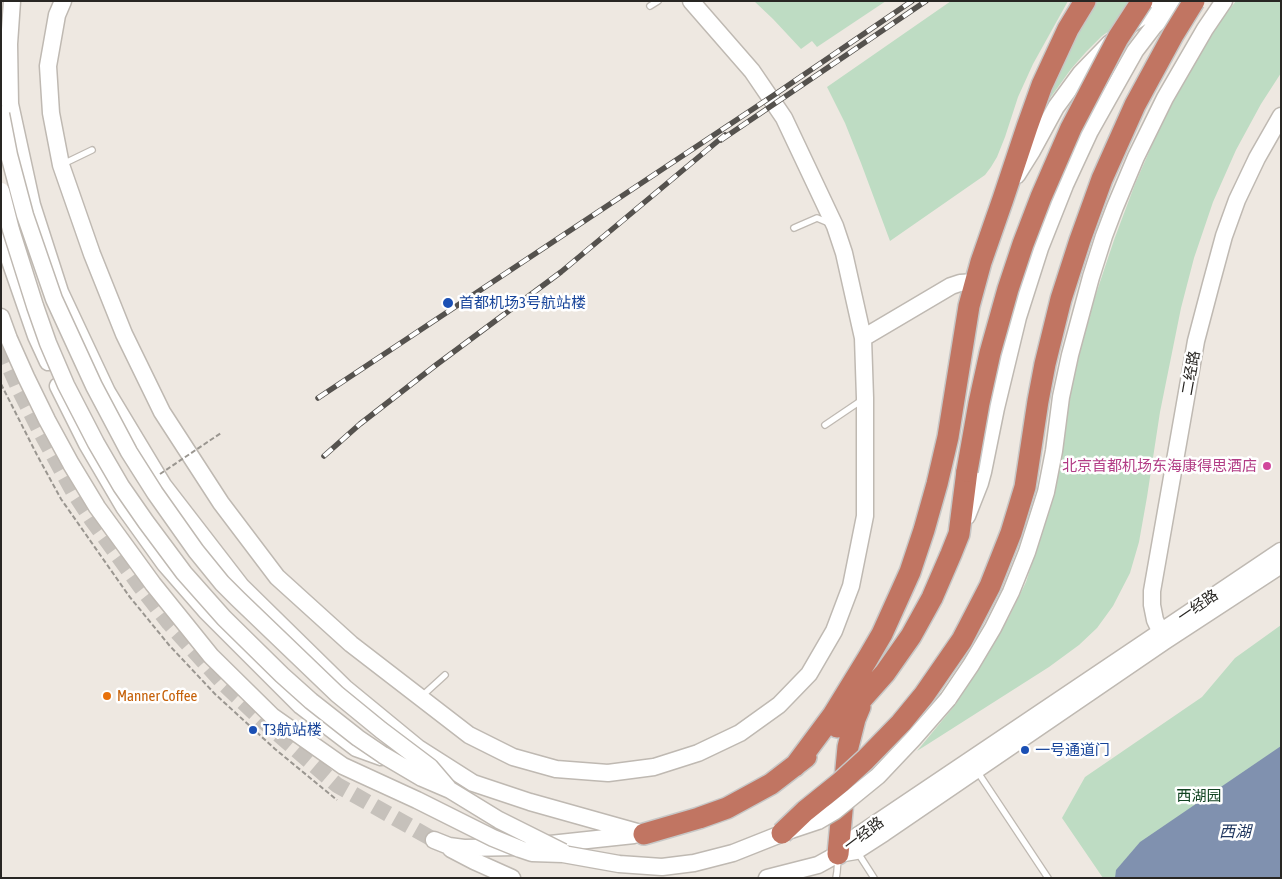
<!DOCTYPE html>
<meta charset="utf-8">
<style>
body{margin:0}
#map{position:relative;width:1282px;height:879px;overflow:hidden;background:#eee8e1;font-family:"Asap Condensed",sans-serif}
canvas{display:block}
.frame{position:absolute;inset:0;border:2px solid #282623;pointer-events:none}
</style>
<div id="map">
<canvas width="1282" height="879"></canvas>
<div class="frame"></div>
</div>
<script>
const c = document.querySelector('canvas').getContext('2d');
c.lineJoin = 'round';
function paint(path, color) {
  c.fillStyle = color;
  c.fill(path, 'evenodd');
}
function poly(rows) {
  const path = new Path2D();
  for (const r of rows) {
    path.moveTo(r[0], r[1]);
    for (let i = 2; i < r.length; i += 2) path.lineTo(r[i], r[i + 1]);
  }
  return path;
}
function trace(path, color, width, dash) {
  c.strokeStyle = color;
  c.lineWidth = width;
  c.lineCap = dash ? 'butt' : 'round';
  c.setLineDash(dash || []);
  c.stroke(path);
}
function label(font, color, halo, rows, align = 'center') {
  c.font = font + ' "Asap Condensed","Noto Sans SC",sans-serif';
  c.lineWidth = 5;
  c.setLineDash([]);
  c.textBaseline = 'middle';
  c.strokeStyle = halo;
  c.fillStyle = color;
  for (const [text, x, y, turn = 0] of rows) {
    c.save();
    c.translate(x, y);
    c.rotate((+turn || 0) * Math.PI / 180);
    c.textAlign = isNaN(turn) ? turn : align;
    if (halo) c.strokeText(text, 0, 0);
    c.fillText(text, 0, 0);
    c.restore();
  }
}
const green = poly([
 [754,1,886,1,817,47,812,41,801,49,773,19],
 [951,1,1068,1,1033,64,1018,97,1005,137,997,157,991,167,985,175,890,241,861,163,845,123,827,87],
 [1096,1,1154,1,1119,24,1102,36,1086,52,1071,69,1048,101,1046,102,1073,41],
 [1236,1,1281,1,1281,73,1261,104,1236,150,1213,202,1194,258,1181,308,1160,412,1147,497,1139,542,1130,573,1113,606,1097,628,1079,645,1049,667,917,751,955,705,1008,619,1026,582,1038,545,1062,444,1069,398,1081,348,1095,297,1114,240,1135,184,1159,129,1179,89,1221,20],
 [1281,625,1281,878,1103,878,1062,818,1085,777,1202,697,1235,658]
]);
const water = poly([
 [1281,746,1281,878,1115,878,1116,870,1140,842]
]);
const secondaryTunnel = poly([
 [1,348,19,389,40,431,73,491,92,520,140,586,169,623,204,662,224,684,263,721,337,785,434,840]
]);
const path = poly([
 [1,384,37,455,61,499,129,596,169,645,215,694,275,749,337,800]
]);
const lane = poly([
 [650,6,658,1],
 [63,164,92,150],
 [794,228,817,218,829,223],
 [825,425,862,400],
 [422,696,445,675],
 [977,771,1048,878],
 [858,853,874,878],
 [836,878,837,872,838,858]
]);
const secondary = poly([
 [12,1,9,44,10,104,32,205,60,292,107,392,163,485,241,586,345,688,418,748,473,783,530,802,644,834],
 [63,1,57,15,48,66,51,113,61,165,92,254,124,334,162,412,221,503,277,577,351,644,469,735,513,757,556,769,608,773,654,767,698,753,740,733,779,705,809,674,834,631,851,586,865,516,865,398,863,338,844,253,835,226,784,118,752,71,691,1],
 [1128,26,1146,14,1167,1],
 [1017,175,1032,151,1056,107,1081,73,1110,43],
 [1,235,36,336,48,362],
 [1,317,9,339],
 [863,338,951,286,960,283,975,282],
 [58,386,87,444,124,507,165,564,206,611,301,706,356,748,381,757],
 [967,516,980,483,983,472,996,408,1018,317,1040,248,1065,185,1090,131,1135,51,1154,26,1180,1],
 [1165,641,1155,620,1152,605,1152,591,1196,341,1211,284,1224,236,1237,200,1257,158,1281,116],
 [948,699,971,665,993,628,1011,592,1027,552,1046,492,1054,451,1061,397,1070,355,1091,277,1104,236,1115,207,1136,157,1165,98,1205,29,1224,1],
 [434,840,449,846,464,848,517,847],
 [541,845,634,835],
 [451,849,474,861,512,878],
 [838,854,856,851,884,833,1165,641,1281,565],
 [767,878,818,865,838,854,850,841,1281,551]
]);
const highway = poly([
 [837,727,885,673,911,636,932,598,951,554,959,534,967,471],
 [795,766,833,715,868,658,882,634,910,572,924,530,937,484,948,437,969,306,981,262,1003,199,1027,127,1042,85,1068,29,1085,1],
 [644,834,699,818,727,808,771,784,806,757],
 [838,854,848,747,855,719,860,707]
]);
const rail = poly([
 [721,140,926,1],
 [318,398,774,95,912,1],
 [324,456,360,424,436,365,561,272,725,135]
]);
const pathBridge = poly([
 [160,474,221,433]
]);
const secondaryBridge = poly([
 [1,114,9,155,25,215,54,299,94,386,129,452,155,493,196,551,222,583,238,599,337,694,381,730,430,767,448,788],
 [1,191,11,230,35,306,48,343,66,385,96,443,121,486,146,522,184,573,224,618,282,675,311,701,358,738,383,755,422,778,450,790,499,820,563,852],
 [9,339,26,377,47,420,71,464,97,507,153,584,211,656,272,716,343,766,417,800,493,838,520,849,532,853,563,854,619,864,662,867,694,863,733,853,791,830,818,821,835,811,878,776,913,739,948,699]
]);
const highwayBridge = poly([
 [967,471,979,403,990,353,1008,289,1023,244,1041,197,1071,128,1118,38,1142,1],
 [782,833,805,811,841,782,865,760,901,723,924,695,962,640,990,586,1011,533,1025,487,1038,401,1045,364,1061,299,1080,240,1102,179,1135,105,1173,35,1194,1]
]);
const markers = [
 [448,303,6,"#1a4fb4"],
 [1267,466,5,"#d1479c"],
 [107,696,5,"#e8710a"],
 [253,730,5,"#1a4fb4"],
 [1025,750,5,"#1a4fb4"]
];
const transitNames = [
 ["首都机场3号航站楼",459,303],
 ["T3航站楼",263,730],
 ["一号通道门",1035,750]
];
const streetNames = [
 ["二经路",1191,373,-80],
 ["一经路",1198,606,-34],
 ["一经路",864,834,-37]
];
const hotelNames = [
 ["北京首都机场东海康得思酒店",1257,466]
];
const foodNames = [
 ["Manner Coffee",117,696]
];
const parkNames = [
 ["西湖园",1199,796]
];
const waterNames = [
 ["西湖",1235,832]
];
paint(green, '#bedcc3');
paint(water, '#8091af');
trace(secondaryTunnel, '#c6c1bb', 16, [16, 8]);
trace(lane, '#bfb9b2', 8);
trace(secondary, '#bfb9b2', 19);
trace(highway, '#c7c7c6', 24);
trace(path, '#9a9690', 2, [5, 2.5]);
trace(lane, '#fff', 5.5);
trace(secondary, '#fff', 16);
trace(highway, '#c17562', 21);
trace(rail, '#55524e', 5.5);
trace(rail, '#fff', 4, [11]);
trace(secondaryBridge, '#bfb9b2', 19, []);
trace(highwayBridge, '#c7c7c6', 24, []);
trace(pathBridge, '#9a9690', 2, [5, 2.5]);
trace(secondaryBridge, '#fff', 16);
trace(highwayBridge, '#c17562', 21);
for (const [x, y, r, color] of markers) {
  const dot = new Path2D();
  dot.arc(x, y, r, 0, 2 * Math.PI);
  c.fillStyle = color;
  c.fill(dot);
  trace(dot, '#fff', 2);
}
label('15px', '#164399', '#fff', transitNames, 'left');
label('15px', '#282623', '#fff', streetNames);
label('15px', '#b23c85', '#fff', hotelNames, 'right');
label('15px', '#c56008', '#fff', foodNames, 'left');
label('15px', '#124321', '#fff', parkNames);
label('italic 16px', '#1f365f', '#fff', waterNames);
</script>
